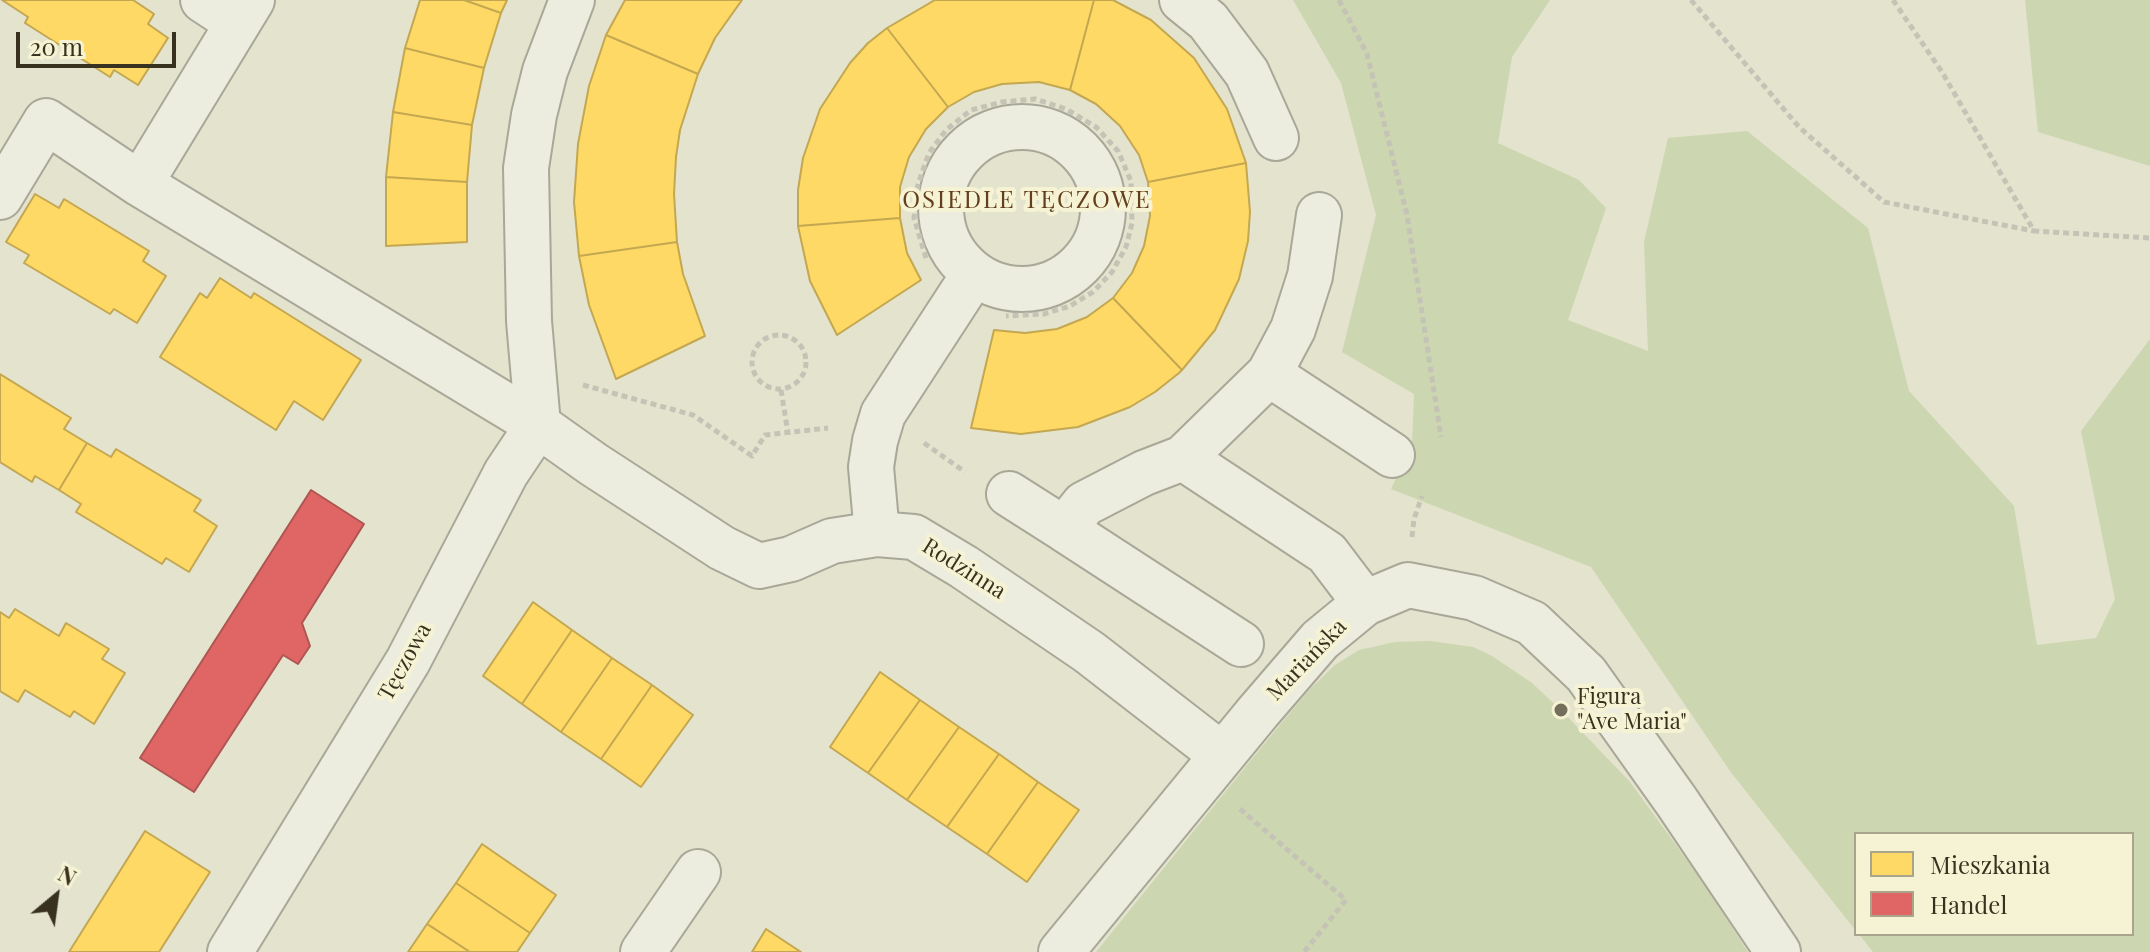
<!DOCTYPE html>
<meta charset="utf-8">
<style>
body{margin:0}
#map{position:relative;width:2150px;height:952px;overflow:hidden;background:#e4e3cd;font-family:"Playfair Display",serif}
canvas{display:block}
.legend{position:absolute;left:1854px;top:832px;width:280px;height:104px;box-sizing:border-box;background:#f5f3d4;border:2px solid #a9a58c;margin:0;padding:10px 14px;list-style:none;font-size:24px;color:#38311f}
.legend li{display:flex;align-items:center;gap:16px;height:40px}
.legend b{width:40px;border:2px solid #a9a58c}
.north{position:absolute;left:16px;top:856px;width:80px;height:80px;-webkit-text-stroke:6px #f5f3d4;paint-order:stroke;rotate:29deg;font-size:22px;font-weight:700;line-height:32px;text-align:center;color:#38311f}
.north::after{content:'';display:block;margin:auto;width:28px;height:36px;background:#38311f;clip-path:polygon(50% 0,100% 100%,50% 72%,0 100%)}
.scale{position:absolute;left:16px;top:32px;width:160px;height:36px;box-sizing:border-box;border:4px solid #38311f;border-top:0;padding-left:10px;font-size:24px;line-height:28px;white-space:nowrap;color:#38311f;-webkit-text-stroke:6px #f5f3d4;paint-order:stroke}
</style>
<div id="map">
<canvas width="2150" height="952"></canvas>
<ul class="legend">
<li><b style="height:22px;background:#ffd966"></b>Mieszkania</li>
<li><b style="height:22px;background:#e06666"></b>Handel</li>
</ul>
<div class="north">N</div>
<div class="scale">20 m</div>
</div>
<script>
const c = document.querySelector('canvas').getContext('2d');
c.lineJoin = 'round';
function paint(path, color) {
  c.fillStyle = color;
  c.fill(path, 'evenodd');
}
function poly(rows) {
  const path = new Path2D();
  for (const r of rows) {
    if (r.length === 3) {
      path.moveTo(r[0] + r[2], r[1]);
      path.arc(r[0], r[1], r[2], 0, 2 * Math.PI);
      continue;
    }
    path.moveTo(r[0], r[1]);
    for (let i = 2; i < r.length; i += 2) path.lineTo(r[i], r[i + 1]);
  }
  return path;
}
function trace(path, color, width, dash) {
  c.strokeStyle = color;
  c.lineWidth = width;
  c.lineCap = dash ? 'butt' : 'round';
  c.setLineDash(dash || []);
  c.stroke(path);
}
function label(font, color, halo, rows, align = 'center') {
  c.font = font + ' "Playfair Display",serif';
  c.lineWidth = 8;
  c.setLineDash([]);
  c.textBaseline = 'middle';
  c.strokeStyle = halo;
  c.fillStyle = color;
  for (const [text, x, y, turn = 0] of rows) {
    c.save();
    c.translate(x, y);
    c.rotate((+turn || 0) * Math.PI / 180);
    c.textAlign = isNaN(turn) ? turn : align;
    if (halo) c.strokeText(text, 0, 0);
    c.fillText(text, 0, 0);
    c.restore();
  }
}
const green = poly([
 [1293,0,1550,0,1512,57,1498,143,1579,180,1606,208,1568,320,1648,351,1644,242,1668,138,1747,131,1868,228,1909,391,2014,506,2037,645,2096,638,2115,599,2081,431,2150,339,2150,952,1873,952,1859,934,2132,934,2132,834,1856,834,1856,931,1730,771,1591,567,1391,489,1412,444,1414,394,1342,352,1376,215,1341,83],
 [2025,0,2150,0,2150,166,2038,132],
 [1430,641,1473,647,1492,656,1532,683,1561,710,1630,782,1700,878,1748,952,1096,952,1260,749,1309,690,1335,665,1359,650,1395,642]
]);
const homes = poly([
 [2,0,133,0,154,14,148,24,168,38,138,85,114,70,110,77,25,23,28,17,2,0],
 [420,0,464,0,501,13,484,68,405,48,420,0],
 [464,0,507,0,501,13,464,0],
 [625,0,742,0,715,38,698,74,606,35,625,0],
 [935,0,1094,0,1070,90,1039,82,1002,84,974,92,948,107,887,28,935,0],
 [1094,0,1113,0,1151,20,1194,58,1227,109,1246,163,1148,182,1139,155,1120,126,1096,104,1070,90,1094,0],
 [887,28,948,107,926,129,909,157,900,187,900,218,798,226,798,190,803,158,820,109,850,63,868,43,887,28],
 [606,35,698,74,680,130,676,157,674,194,677,242,579,256,574,202,578,144,589,86,606,35],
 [405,48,484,68,472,125,393,112,405,48],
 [393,112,472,125,467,182,386,177,393,112],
 [1246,163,1250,212,1248,241,1239,279,1215,330,1182,370,1113,298,1132,273,1144,246,1150,216,1148,182,1246,163],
 [386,177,467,182,467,242,386,246,386,177],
 [35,194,59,208,64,199,149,251,143,261,166,276,137,323,114,309,110,314,24,263,29,255,6,242,35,194],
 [900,218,907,253,921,280,837,335,810,281,798,226,900,218],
 [677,242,683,274,705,336,616,379,589,305,579,256,677,242],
 [220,278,251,298,254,293,361,360,323,420,294,401,276,430,160,357,200,293,207,298,220,278],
 [1113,298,1182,370,1179,373,1155,392,1130,407,1078,427,1021,434,971,428,994,330,1025,333,1057,329,1087,317,1113,298],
 [0,374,71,418,64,429,87,443,59,490,35,476,32,482,0,462,0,374],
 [87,443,111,457,116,449,201,500,194,511,217,526,189,572,166,558,162,564,76,512,81,504,59,490,87,443],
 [533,602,572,630,522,704,483,676,533,602],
 [15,609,59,636,66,623,109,649,102,659,125,673,94,724,74,711,70,717,25,690,18,702,0,691,0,612,9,618,15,609],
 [572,630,612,658,561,732,522,704,572,630],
 [612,658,652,685,601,759,561,732,612,658],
 [880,672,920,700,868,773,830,747,880,672],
 [652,685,693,715,641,787,601,759,652,685],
 [920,700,959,727,907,800,868,773,920,700],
 [959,727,999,754,947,827,907,800,959,727],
 [999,754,1038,782,987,854,947,827,999,754],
 [1038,782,1079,810,1027,882,987,854,1038,782],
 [145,831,210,872,159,952,69,952,145,831],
 [482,844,556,895,530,933,456,883,482,844],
 [456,883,530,933,517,952,470,952,427,924,456,883],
 [427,924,432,927,470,952,408,952,427,924],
 [766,929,801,952,752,952,766,929]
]);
const shops = poly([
 [311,490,364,524,302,623,310,646,298,664,283,655,194,792,140,758,311,490]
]);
const path = poly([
 [1339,0,1367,54,1407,215,1441,437],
 [1691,0,1799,127,1884,202,2034,231],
 [1893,0,1942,72,2034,231,2150,238],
 [926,258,914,218,918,184,929,153,946,130,971,110,1002,102,1035,99,1066,109,1096,127,1118,151,1131,181,1132,223,1126,247,1112,272,1093,292,1070,306,1044,314,1006,316],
 [779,362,27],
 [583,385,693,415,752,456,765,435,828,428],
 [781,390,788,433],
 [924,443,965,472],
 [1412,537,1414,519,1422,496],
 [1240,809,1346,900,1304,952]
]);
const minor = poly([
 [203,0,238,23],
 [1182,0,1208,21,1247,73,1276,138],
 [1022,208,81],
 [140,184,252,0],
 [0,197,46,121,140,184,538,425],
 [1269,374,1392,455],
 [538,425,529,321,526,168,534,115,545,71,572,0],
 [1183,458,1327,553,1365,603],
 [1009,494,1064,529],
 [877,534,871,467,875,441,883,414,974,274],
 [1241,644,1064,529,1084,504,1144,473,1183,458,1269,374,1293,329,1310,276,1319,215],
 [230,952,408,661,506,473,538,425,593,464,722,548,759,566,791,559,832,541,877,534,914,537,964,567,1089,652,1222,755],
 [643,952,698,872],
 [1061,952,1258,712,1320,640,1365,603,1408,585,1474,598,1532,623,1586,674,1677,802,1778,952]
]);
const markers = [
 [1561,710,8,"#746f5c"]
];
const streetNames = [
 ["Rodzinna",964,569,32],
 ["Mariańska",1307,660,-46],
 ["Tęczowa",405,662,-61]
];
const poiNames = [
 ["Figura",1577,697],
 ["\"Ave Maria\"",1577,722]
];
const neighbourhoodNames = [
 ["OSIEDLE TĘCZOWE",1027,201]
];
paint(green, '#ccd6b0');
paint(homes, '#ffd966');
trace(homes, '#c3a751', 2);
paint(shops, '#e06666');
trace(shops, '#ae5651', 2);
trace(minor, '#a9a797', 48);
trace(path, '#c5c3b6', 5, [6, 4]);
trace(minor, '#ececdf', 44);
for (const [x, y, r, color] of markers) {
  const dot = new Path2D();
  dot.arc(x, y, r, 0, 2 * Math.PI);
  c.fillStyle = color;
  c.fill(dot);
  trace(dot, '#f5f3d4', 3);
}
label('22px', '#38311f', '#f5f3d4', streetNames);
label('22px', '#38311f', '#f5f3d4', poiNames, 'left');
c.letterSpacing = '2px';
label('24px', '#643e1f', '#f5f3d4', neighbourhoodNames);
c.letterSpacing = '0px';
</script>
